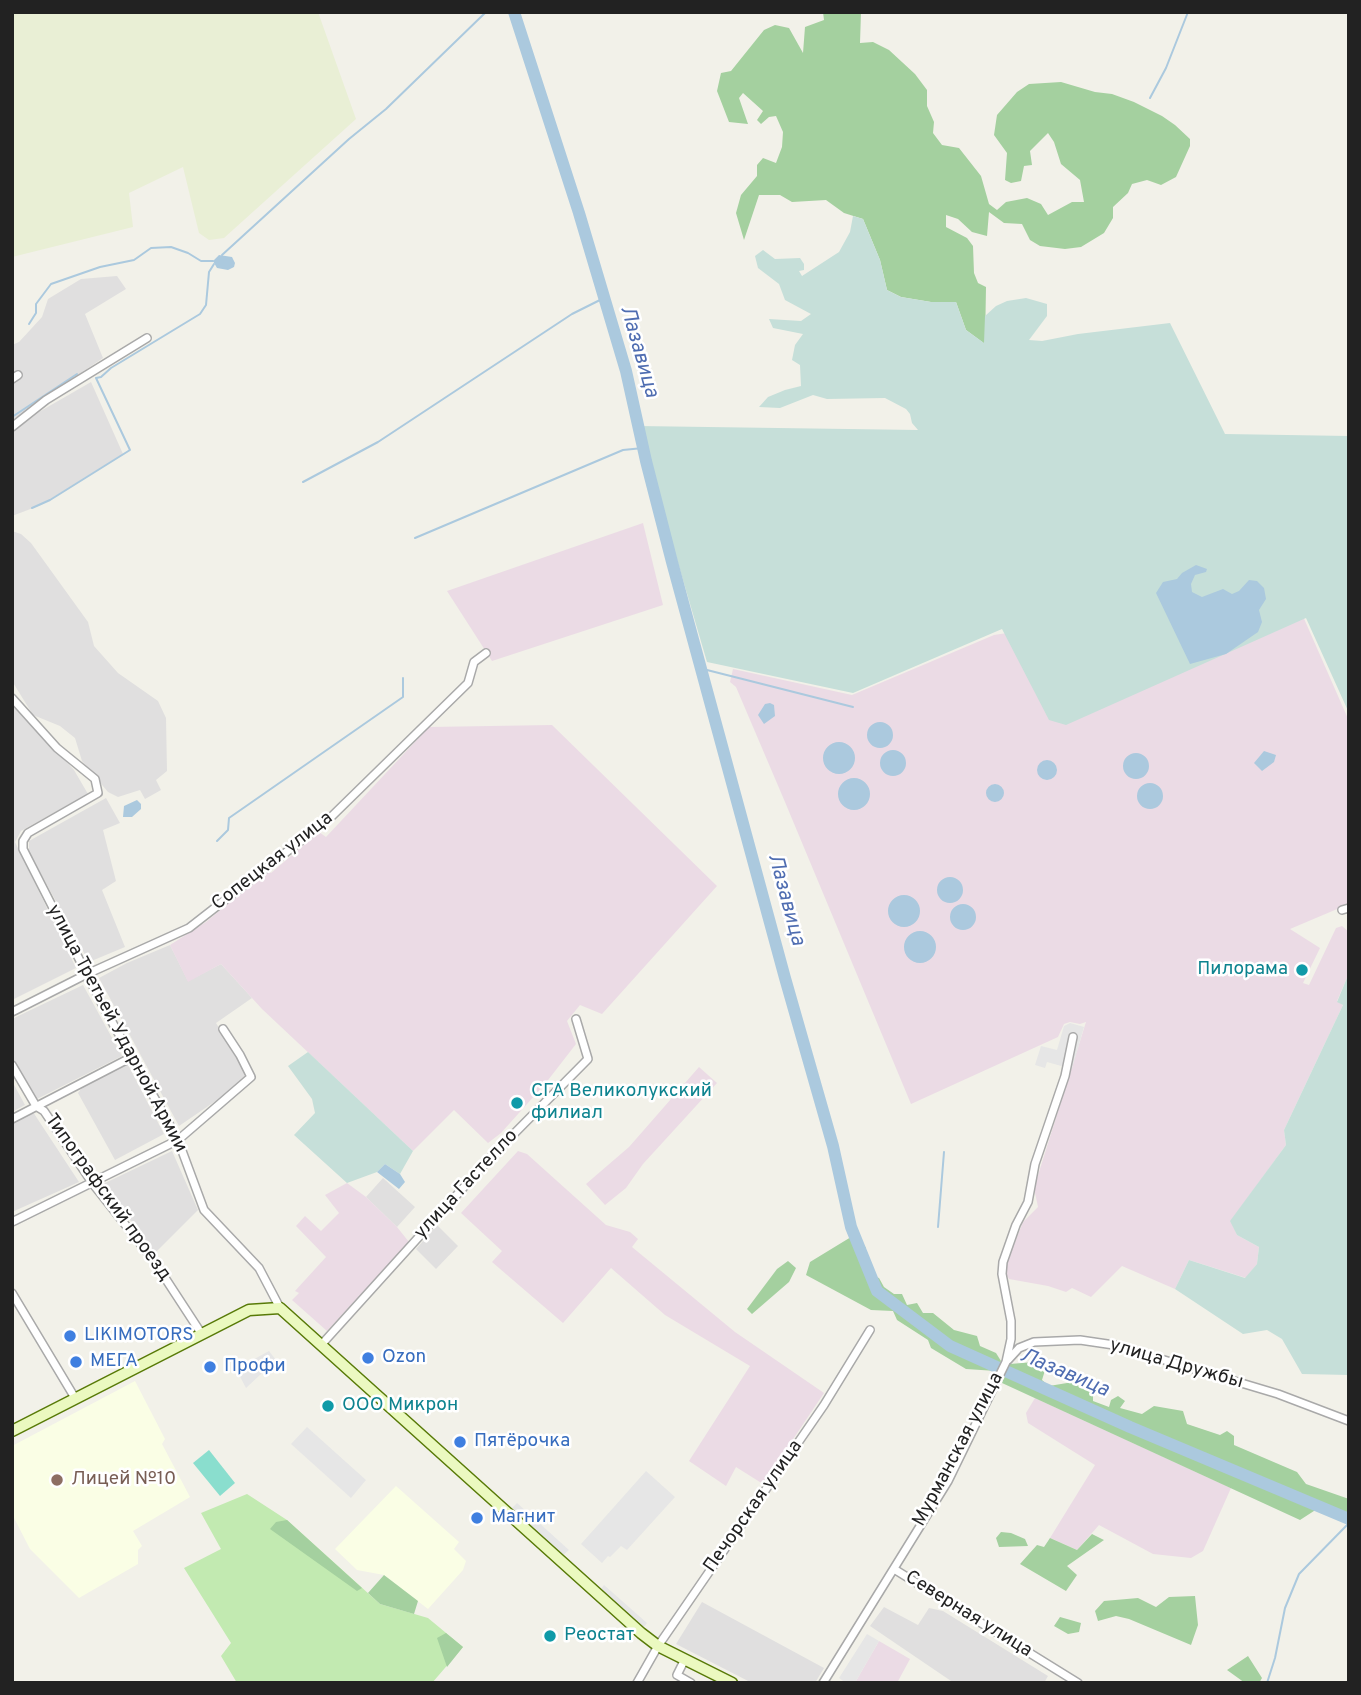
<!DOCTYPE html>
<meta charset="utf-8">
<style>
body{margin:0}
#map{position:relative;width:1361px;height:1695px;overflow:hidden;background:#f2f1e9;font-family:Overpass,sans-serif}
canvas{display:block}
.frame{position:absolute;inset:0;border:14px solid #222;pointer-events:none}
</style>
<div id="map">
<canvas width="1361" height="1695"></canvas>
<div class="frame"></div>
</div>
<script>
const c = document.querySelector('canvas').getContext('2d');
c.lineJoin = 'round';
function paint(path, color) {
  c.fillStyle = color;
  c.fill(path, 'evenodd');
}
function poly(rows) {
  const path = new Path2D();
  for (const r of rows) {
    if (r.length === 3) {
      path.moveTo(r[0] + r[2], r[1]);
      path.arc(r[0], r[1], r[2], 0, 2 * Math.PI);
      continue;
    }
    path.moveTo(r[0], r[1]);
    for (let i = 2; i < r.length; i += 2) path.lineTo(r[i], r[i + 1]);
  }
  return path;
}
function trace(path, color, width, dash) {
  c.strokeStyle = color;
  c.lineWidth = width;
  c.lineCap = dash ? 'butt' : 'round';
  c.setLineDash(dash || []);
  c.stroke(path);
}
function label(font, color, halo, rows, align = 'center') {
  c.font = font + ' Overpass,sans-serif';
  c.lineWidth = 5;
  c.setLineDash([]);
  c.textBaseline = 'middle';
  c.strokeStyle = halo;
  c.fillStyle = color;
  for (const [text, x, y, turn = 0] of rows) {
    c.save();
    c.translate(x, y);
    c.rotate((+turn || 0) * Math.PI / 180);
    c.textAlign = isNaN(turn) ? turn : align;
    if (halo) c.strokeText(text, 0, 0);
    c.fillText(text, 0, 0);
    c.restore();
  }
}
const residential = poly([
 [117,276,126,289,85,314,103,358,12,420,12,345,19,342,42,317,48,299,81,279],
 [91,382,123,454,41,505,12,516,12,432,39,412],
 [12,531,21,534,31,543,88,622,94,646,118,673,158,701,166,718,167,771,156,780,161,790,145,799,140,790,118,797,108,792,82,761,75,738,60,726,33,715,12,681],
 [12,702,74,770,88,794,21,831,15,842,76,968,12,1000],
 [106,798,120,823,103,830,116,881,102,890,125,947,89,962,29,852,29,841],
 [170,945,188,981,221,964,252,998,216,1023,242,1065,245,1076,217,1100,179,1126,99,978,127,963],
 [83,985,122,1056,35,1100,12,1059,12,1019],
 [127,1063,164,1134,115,1160,78,1093,83,1086],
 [12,1081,25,1105,12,1112],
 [33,1112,79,1182,12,1212,12,1123],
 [172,1151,198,1210,155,1253,103,1184],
 [383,1178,415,1207,397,1227,366,1197],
 [437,1225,458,1246,436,1269,416,1249],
 [702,1602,824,1668,815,1683,752,1683,676,1644],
 [884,1607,918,1625,929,1608,943,1611,1048,1676,1044,1683,954,1683,870,1626]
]);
const industrial = poly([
 [643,523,663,605,492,661,447,591],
 [1291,589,1349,721,1349,904,1290,929,1320,948,1303,983,1309,985,1336,928,1342,926,1349,932,1349,973,1337,1001,1343,1005,1284,1130,1286,1145,1231,1221,1237,1235,1259,1247,1257,1264,1246,1278,1189,1260,1175,1289,1122,1266,1091,1297,1072,1288,1066,1292,1048,1286,1009,1279,1006,1274,1007,1262,1023,1222,1038,1207,1034,1188,1086,1022,1080,1024,1070,1022,1064,1024,1058,1037,911,1104,785,802,736,687,730,682,733,669,852,695,994,635],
 [552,725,717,886,602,1014,580,1005,567,1021,576,1044,545,1084,501,1133,488,1143,454,1110,413,1151,262,1009,221,964,188,982,170,945,206,922,268,870,271,873,319,832,326,837,429,727],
 [699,1067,717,1083,643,1164,626,1188,605,1205,586,1184,629,1147],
 [518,1151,527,1154,606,1225,630,1232,638,1239,632,1247,735,1332,824,1393,763,1484,736,1467,726,1486,689,1461,750,1366,665,1315,611,1268,563,1323,492,1262,502,1251,461,1213],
 [347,1183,366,1197,397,1227,409,1242,327,1331,292,1300,299,1293,295,1291,326,1257,296,1226,305,1216,321,1231,339,1213,325,1195],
 [1035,1398,1231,1488,1203,1551,1191,1558,1153,1554,1099,1525,1077,1550,1050,1538,1095,1465,1028,1423,1026,1413],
 [879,1641,910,1659,897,1683,856,1681]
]);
const education = poly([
 [135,1381,165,1439,162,1444,190,1497,133,1531,142,1546,138,1550,138,1564,79,1598,30,1549,12,1514,12,1446],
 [396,1486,459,1542,454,1549,466,1561,463,1570,428,1609,384,1575,357,1570,335,1549]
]);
const farmland = poly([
 [12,12,103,12,123,14,125,12,318,12,356,119,224,238,209,240,199,233,183,167,129,193,133,227,12,257]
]);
const grass = poly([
 [247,1494,287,1520,380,1604,428,1618,463,1647,432,1683,237,1683,221,1656,231,1643,184,1568,221,1549,201,1513]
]);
const forest = poly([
 [823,12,861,12,860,43,873,42,889,50,915,74,927,90,927,106,934,122,933,133,942,145,959,148,981,176,989,204,997,210,1006,202,1027,198,1041,204,1048,215,1072,202,1084,202,1080,180,1061,164,1054,142,1048,133,1030,151,1032,165,1024,166,1021,181,1011,183,1005,180,1007,153,994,135,997,115,1017,92,1029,84,1061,82,1095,92,1112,94,1134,102,1162,116,1175,125,1190,139,1190,146,1176,177,1161,185,1147,180,1132,184,1128,193,1113,207,1113,218,1104,233,1081,247,1065,249,1040,246,1030,240,1022,224,1004,223,989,212,987,236,972,232,958,219,946,215,946,227,967,238,973,246,974,273,978,283,986,287,985,344,966,330,956,302,931,302,901,297,887,290,880,260,863,219,844,213,826,200,792,202,780,195,759,195,744,240,736,213,741,195,757,176,757,165,763,158,776,163,782,147,783,132,776,116,769,117,761,124,757,120,763,111,743,93,739,98,748,124,729,122,717,91,721,73,731,71,764,30,775,25,789,28,803,53,805,27,824,20],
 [851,1237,859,1238,866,1248,866,1263,873,1276,879,1278,884,1287,894,1294,902,1294,907,1305,917,1303,923,1313,933,1313,954,1330,977,1336,980,1346,996,1353,1001,1361,996,1371,966,1369,931,1348,928,1340,897,1320,893,1311,871,1310,806,1275,810,1262],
 [788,1261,796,1268,789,1282,752,1314,747,1309,777,1269],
 [1034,1362,1046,1367,1042,1380,1049,1386,1079,1381,1093,1391,1093,1401,1109,1407,1111,1400,1118,1396,1125,1401,1120,1408,1142,1414,1154,1406,1183,1411,1187,1424,1220,1435,1227,1431,1234,1436,1234,1445,1297,1472,1306,1484,1349,1499,1349,1522,1317,1509,1300,1520,1002,1383,1002,1375,1010,1364],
 [287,1520,362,1588,357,1591,270,1529,276,1522],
 [1001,1532,1011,1533,1025,1539,1028,1546,999,1547,996,1538],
 [1092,1534,1104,1540,1067,1566,1077,1575,1066,1591,1020,1564,1037,1545,1044,1547,1050,1538,1077,1550],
 [384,1575,418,1601,414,1614,380,1604,368,1593],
 [1195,1596,1198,1625,1191,1645,1129,1619,1116,1616,1098,1621,1095,1611,1104,1601,1138,1598,1156,1607,1169,1597],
 [1060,1617,1081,1623,1079,1632,1068,1634,1054,1626],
 [446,1633,463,1647,447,1667,437,1638],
 [1248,1656,1262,1678,1259,1683,1245,1683,1227,1670]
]);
const wetland = poly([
 [853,216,863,219,880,260,887,290,901,297,931,302,956,302,966,330,984,343,985,316,996,306,1007,301,1026,298,1047,304,1047,316,1029,340,1042,341,1078,334,1170,323,1225,434,1349,436,1349,713,1306,618,1066,725,1049,720,1002,629,853,693,707,662,638,426,918,430,912,423,910,414,906,409,885,398,827,399,813,395,780,408,759,407,768,397,785,390,801,386,800,365,792,360,795,345,803,334,773,328,769,319,801,321,811,314,785,300,779,284,758,268,755,256,763,250,775,259,800,258,804,264,804,270,799,271,802,276,839,252,850,232],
 [1349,973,1349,1375,1302,1374,1282,1339,1267,1330,1243,1334,1175,1289,1189,1260,1245,1278,1257,1264,1259,1247,1237,1235,1230,1221,1286,1145,1284,1130,1343,1005,1337,1002],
 [308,1052,413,1151,400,1174,385,1164,377,1172,347,1183,294,1135,315,1113,312,1099,288,1066]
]);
const pitch = poly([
 [209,1450,235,1483,220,1496,193,1463]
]);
const parking = poly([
 [1070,1023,1084,1027,1072,1069,1047,1062,1045,1068,1035,1065,1041,1046,1057,1050,1064,1026],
 [269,1351,276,1360,246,1388,236,1369],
 [307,1427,366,1480,351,1498,291,1444],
 [646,1471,675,1497,627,1550,621,1546,610,1557,608,1556,602,1563,581,1544],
 [517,1503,569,1550,562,1556,511,1509],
 [604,1585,647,1623,643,1628,600,1590],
 [867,1634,879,1641,856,1681,859,1683,846,1683,839,1678]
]);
const water = poly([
 [219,255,232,257,235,263,234,267,228,270,217,268,213,261],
 [1196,565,1207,569,1206,572,1195,575,1191,584,1192,592,1202,597,1223,589,1232,594,1239,591,1249,580,1257,581,1264,588,1266,599,1259,610,1262,622,1258,632,1226,654,1190,664,1156,593,1163,582,1177,579,1182,573],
 [770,703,774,705,775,716,764,724,758,715,765,704],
 [880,735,13],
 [839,758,16],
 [893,763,13],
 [1264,751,1276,755,1274,762,1262,771,1254,763],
 [1136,766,13],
 [1047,770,10],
 [854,794,16],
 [1150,796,13],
 [995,793,9],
 [137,800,141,804,141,809,132,817,123,817,124,806],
 [950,890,13],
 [904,911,16],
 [963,917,13],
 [920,947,16],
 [385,1164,400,1174,405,1182,399,1189,377,1172]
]);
const stream = poly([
 [1150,98,1166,68,1188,12],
 [222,255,349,139,386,109,486,12],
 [29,324,36,313,36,304,51,284,100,267,134,260,151,248,171,247,188,253,201,261,213,261],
 [12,417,77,374],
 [303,482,378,442,572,314,604,298],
 [32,508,50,500,130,450,96,378,101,377,111,368,200,314,206,305,209,272,214,264],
 [415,538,623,450,643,448],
 [703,669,853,707],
 [217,841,228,830,229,818,403,697,403,678],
 [938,1227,944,1152],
 [1267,1683,1275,1658,1285,1608,1299,1574,1349,1523]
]);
const river = poly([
 [514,12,579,213,626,371,646,461,672,562,785,978,833,1146,851,1227,877,1291,950,1346,1130,1427,1349,1519]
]);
const street = poly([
 [12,379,18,375],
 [12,427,46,400,147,338],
 [12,698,57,748,95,779,98,793,28,833,23,841,23,849,102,1004,178,1140,204,1210,259,1268,280,1308],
 [1342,910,1349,908],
 [12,1012,87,974,189,928,330,818,468,683,474,662,486,653],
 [12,1065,36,1106,44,1111,93,1184,154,1261,201,1333],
 [12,1119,132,1057],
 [12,1222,178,1140,251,1077,240,1055,223,1029],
 [12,1293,75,1398],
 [322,1344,492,1156,588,1059,576,1019],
 [1008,1360,1019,1348,1034,1342,1080,1340,1114,1345,1278,1394,1349,1421],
 [894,1569,1078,1683],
 [685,1659,677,1675,691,1683],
 [637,1683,658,1646,824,1405,870,1330],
 [823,1683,948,1481,1006,1362,1011,1339,1011,1321,1002,1274,1003,1262,1016,1225,1028,1202,1035,1164,1065,1076,1073,1037]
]);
const secondary = poly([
 [12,1431,249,1310,280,1308,641,1633,658,1646,732,1683]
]);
const markers = [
 [1302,970,7,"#0f9aa8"],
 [517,1103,7,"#0f9aa8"],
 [70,1336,7,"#3f7fe0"],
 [368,1358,7,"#3f7fe0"],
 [76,1362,7,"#3f7fe0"],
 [210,1367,7,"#3f7fe0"],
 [328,1406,7,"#0f9aa8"],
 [460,1442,7,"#3f7fe0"],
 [57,1480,7,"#8d6e63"],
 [477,1518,7,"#3f7fe0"],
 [550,1636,7,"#0f9aa8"]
];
const streetNames = [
 ["Сопецкая улица",273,862,-38],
 ["улица Третьей Ударной Армии",116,1029,62],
 ["улица Гастелло",467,1185,-47],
 ["Типографский проезд",107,1198,54],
 ["улица Дружбы",1176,1365,16],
 ["Мурманская улица",959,1450,-62],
 ["Печорская улица",754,1507,-55],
 ["Северная улица",968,1615,32]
];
const cultureNames = [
 ["Пилорама",1288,970,"right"],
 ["СГА Великолукский",531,1092],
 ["филиал",531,1114],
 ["ООО Микрон",342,1406],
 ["Реостат",564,1636]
];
const shopNames = [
 ["LIKIMOTORS",84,1336],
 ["Ozon",382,1358],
 ["МЕГА",90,1362],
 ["Профи",224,1367],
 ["Пятёрочка",474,1442],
 ["Магнит",491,1518]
];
const educationNames = [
 ["Лицей №10",71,1480]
];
const waterNames = [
 ["Лазавица",638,352,74],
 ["Лазавица",785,900,75],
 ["Лазавица",1064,1374,23]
];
paint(residential, '#e0dfdf');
paint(industrial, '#ebdbe5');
paint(education, '#fafee5');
paint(farmland, '#e9efd5');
paint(grass, '#c2eab1');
paint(forest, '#a4d09f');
paint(wetland, '#c6dfd9');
paint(pitch, '#8adece');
paint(parking, '#e6e6e6');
paint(water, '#abc9de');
trace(stream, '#abc9de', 2);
trace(river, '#abc9de', 12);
trace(street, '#a9a9a9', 10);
trace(secondary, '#587a07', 13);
trace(street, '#fff', 7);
trace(secondary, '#ebf9c0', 10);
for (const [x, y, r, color] of markers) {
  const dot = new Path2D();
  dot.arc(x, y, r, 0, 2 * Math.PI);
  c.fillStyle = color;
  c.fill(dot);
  trace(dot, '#fff', 2.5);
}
label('19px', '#222', '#fff', streetNames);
label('19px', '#0d838f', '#fff', cultureNames, 'left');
label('19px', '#366cbe', '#fff', shopNames, 'left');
label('19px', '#785e54', '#fff', educationNames, 'left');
label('italic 21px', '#4f6db1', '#fff', waterNames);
</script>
